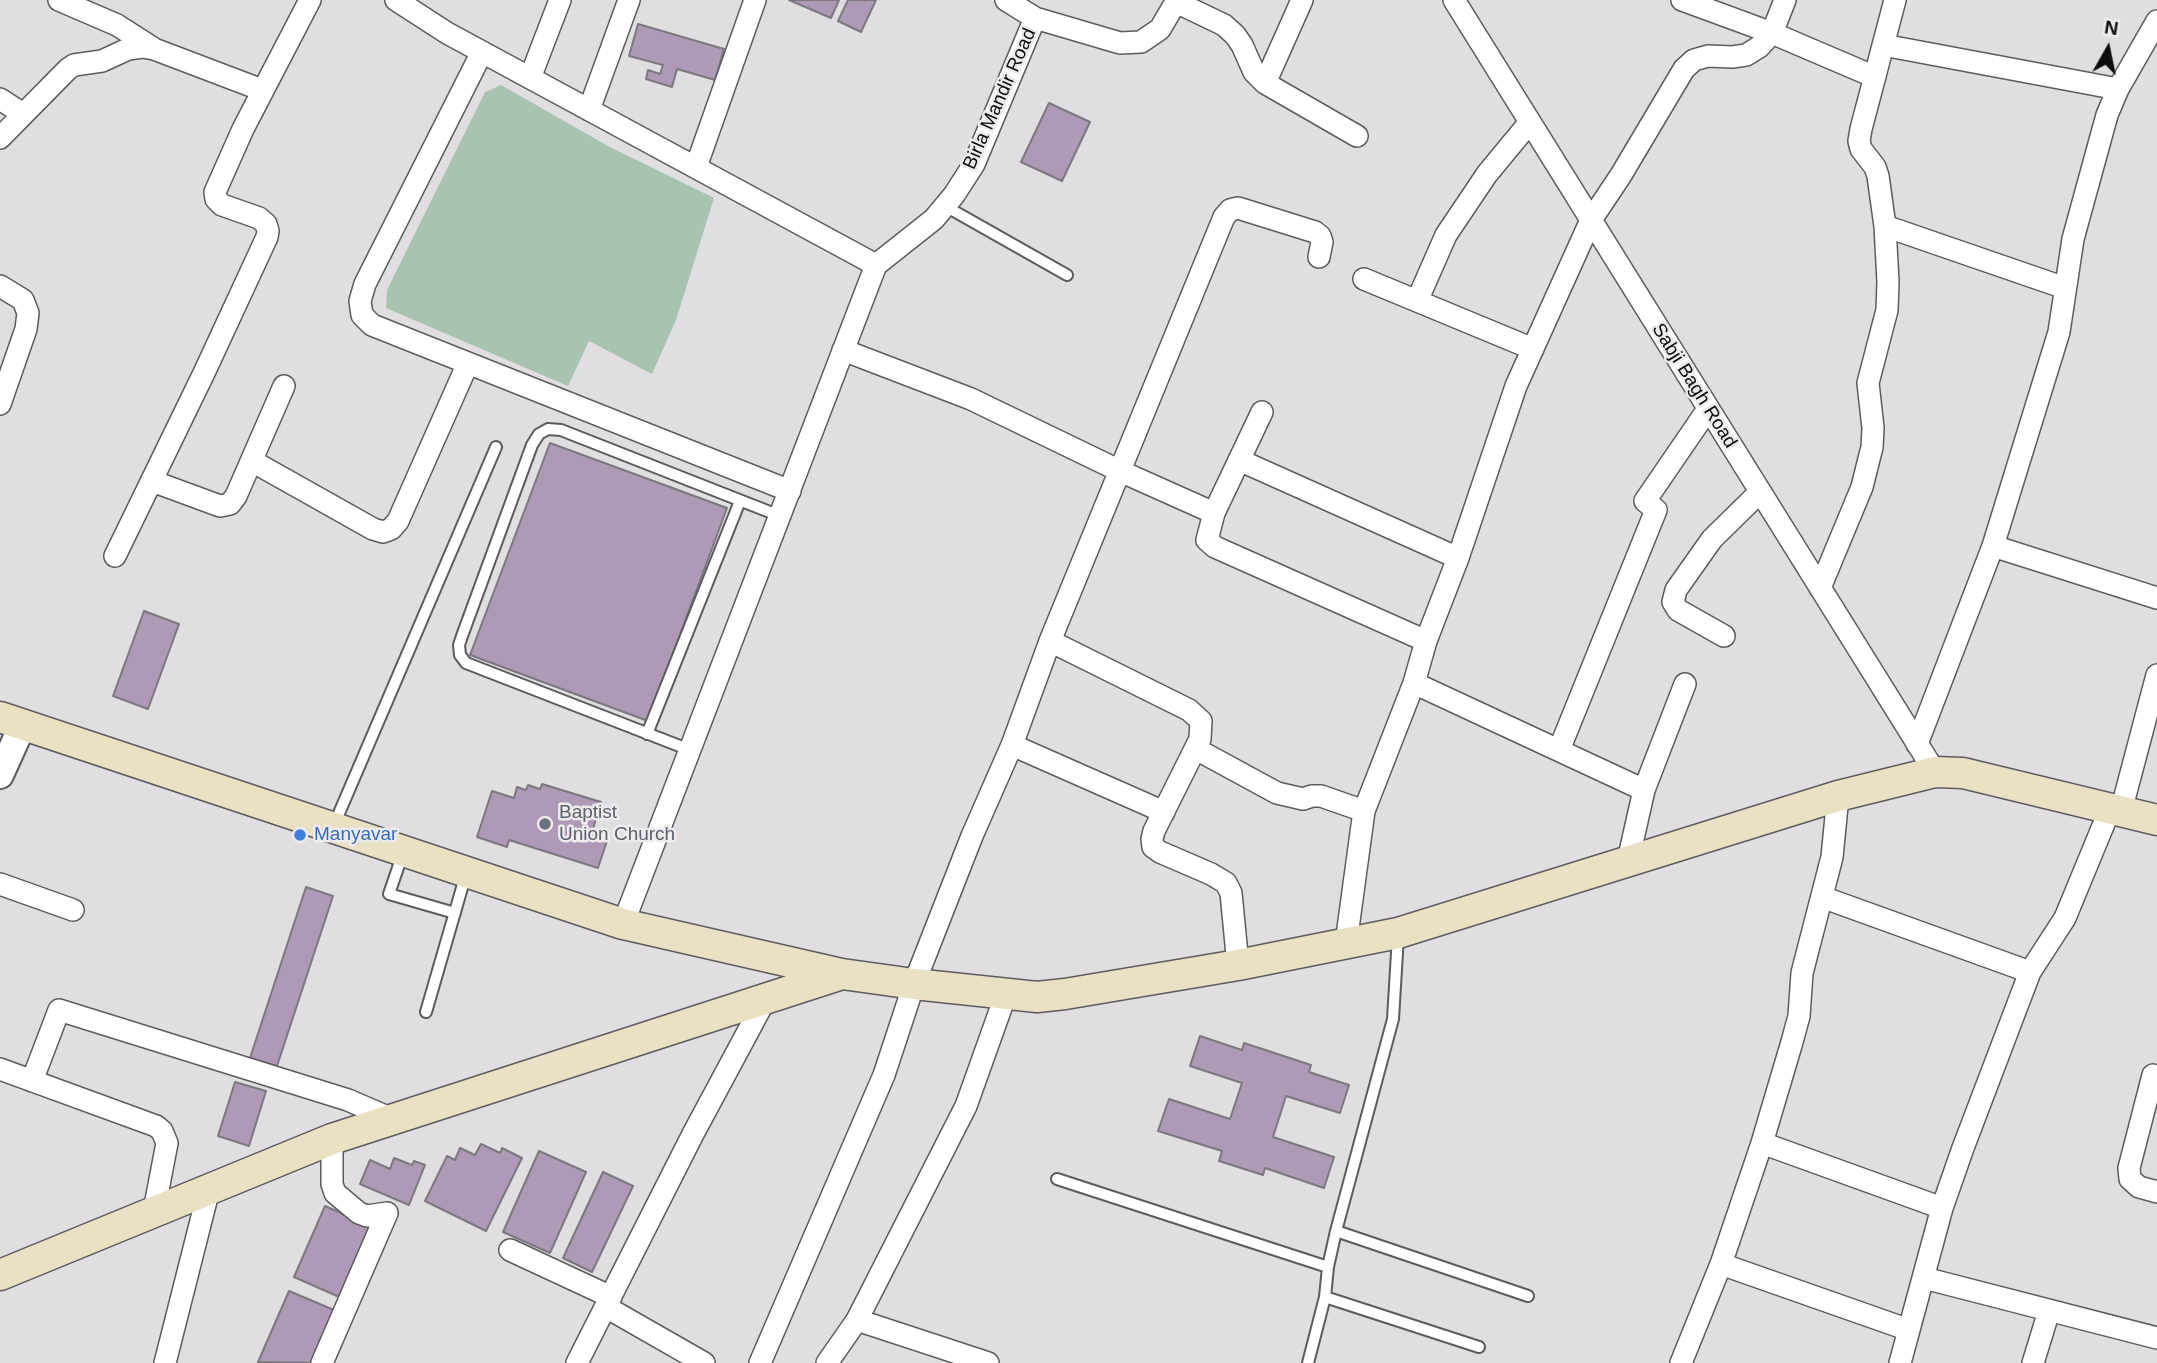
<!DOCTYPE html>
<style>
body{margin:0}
#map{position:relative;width:2157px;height:1363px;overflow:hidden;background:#e1dee2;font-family:Helvetica,sans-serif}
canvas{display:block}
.north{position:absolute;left:2073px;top:14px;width:70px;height:70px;-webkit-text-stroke:5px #eeebef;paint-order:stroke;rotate:9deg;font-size:19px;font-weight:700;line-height:28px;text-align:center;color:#0c0b0d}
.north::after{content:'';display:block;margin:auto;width:24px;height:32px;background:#0c0b0d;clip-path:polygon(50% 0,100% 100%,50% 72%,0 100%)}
</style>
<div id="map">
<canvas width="2157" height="1363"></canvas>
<div class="north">N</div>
</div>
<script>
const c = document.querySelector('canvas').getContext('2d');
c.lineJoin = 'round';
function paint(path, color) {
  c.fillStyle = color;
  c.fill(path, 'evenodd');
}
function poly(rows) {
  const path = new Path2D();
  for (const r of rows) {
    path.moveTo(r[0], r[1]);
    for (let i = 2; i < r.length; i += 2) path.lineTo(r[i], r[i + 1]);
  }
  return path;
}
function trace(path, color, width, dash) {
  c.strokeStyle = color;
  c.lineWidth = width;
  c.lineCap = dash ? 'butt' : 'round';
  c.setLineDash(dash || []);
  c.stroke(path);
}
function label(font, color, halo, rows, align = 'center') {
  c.font = font + ' Helvetica,sans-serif';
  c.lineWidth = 5;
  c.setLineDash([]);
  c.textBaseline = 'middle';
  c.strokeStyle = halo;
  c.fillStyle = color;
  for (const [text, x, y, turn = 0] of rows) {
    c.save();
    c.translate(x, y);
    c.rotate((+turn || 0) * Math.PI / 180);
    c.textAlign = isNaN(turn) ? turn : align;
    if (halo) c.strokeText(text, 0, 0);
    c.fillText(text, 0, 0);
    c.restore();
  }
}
const green = poly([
 [501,85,608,146,714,198,676,320,652,374,589,341,568,386,386,308,387,290,485,92]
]);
const building = poly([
 [789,0,839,0,831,18,789,0],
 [848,0,876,0,861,32,838,21,848,0],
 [638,24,724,49,715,80,677,69,672,87,646,79,648,70,660,74,663,65,629,56,638,24],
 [1049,103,1090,122,1062,181,1021,162,1049,103],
 [550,443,727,508,648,721,470,655,550,443],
 [144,611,179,624,148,709,113,696,144,611],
 [542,784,601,802,593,829,599,831,596,837,607,841,598,868,509,840,507,847,477,837,492,791,514,798,517,787,526,790,528,785,540,789,542,784],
 [306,887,333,896,277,1066,250,1058,306,887],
 [1200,1036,1242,1050,1244,1043,1311,1065,1309,1072,1349,1085,1340,1113,1286,1096,1273,1137,1334,1157,1324,1188,1265,1168,1263,1175,1219,1161,1222,1151,1158,1131,1169,1099,1230,1119,1242,1083,1190,1066,1200,1036],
 [235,1082,266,1091,249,1146,218,1136,235,1082],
 [481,1144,500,1153,502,1148,522,1158,486,1231,425,1201,447,1156,455,1160,460,1148,475,1155,481,1144],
 [539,1151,586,1172,550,1253,503,1232,539,1151],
 [394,1158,412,1165,414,1161,425,1165,409,1205,360,1184,370,1160,390,1169,394,1158],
 [603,1172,633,1186,592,1272,563,1258,603,1172],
 [325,1206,377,1229,346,1300,294,1277,325,1206],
 [289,1291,341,1313,319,1363,258,1362,289,1291]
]);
const service = poly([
 [945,206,1067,275],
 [647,734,740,501],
 [690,750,466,663,460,655,459,645,462,636,532,445,539,434,548,429,561,430,780,516],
 [334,825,496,447],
 [403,853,389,894,455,913],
 [426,1012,466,874],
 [1057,1179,1328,1267],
 [1336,1231,1528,1296],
 [1325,1297,1479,1347],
 [1308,1363,1325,1297,1328,1267,1336,1231,1393,1019,1398,936]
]);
const minor = poly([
 [59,0,117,25,153,48],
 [396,0,447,33,876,265,623,924],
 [1006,0,1035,18],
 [1454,0,1935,772],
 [1682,0,1772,33,1875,77],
 [1176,2,1224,25,1235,35,1242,45,1254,72,1265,83,1357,136],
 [1883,45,2118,89],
 [482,52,365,284,360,301,362,315,372,325,790,491],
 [530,78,560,0],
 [1265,83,1302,0],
 [0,99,23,114],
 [589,110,629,0],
 [0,138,68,69,74,65,102,61,128,49,142,47,154,49,262,90],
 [696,167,755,0],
 [1885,226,2065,288],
 [876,265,934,219,954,195,974,164,1035,18,1120,43,1141,42,1160,29,1177,0],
 [1364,279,1533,349],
 [0,286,23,300,28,313,26,329,0,404],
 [1417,301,1446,235,1487,174,1530,122],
 [843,350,971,399,1120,471,1214,513,1207,540,1215,547,1426,641],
 [1239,460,1458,558],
 [252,461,373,529,383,532,391,529,398,521,468,363],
 [152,481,220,506,230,504,236,496,284,386],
 [1214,513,1262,412],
 [1993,546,2157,598],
 [115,556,204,373,267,237,268,231,266,224,259,218,222,205,216,199,215,192,243,129,310,0],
 [1820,588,1862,487,1872,447,1873,428,1868,383,1887,310,1888,282,1885,226,1878,176,1875,167,1861,149,1859,141,1861,129,1895,0],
 [1724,636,1678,610,1673,602,1676,590,1712,539,1760,492],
 [1050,641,1189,710,1201,721,1200,739,1154,831,1152,839,1153,847,1160,852,1211,874,1226,883,1231,893,1238,965],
 [1414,683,1644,790],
 [1917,744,1993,546,2059,332,2073,239,2107,115,2118,89,2157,21],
 [1012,745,1164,812],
 [1196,749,1277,793,1303,799,1312,796,1321,796,1364,811],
 [1559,750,1656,510,1645,501,1708,409],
 [2121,811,2157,675],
 [1628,861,1644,790,1685,684],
 [0,884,73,910],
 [1822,897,2030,972],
 [1346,943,1364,811,1414,683,1426,641,1458,558,1516,386,1591,220,1621,175,1684,69,1694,60,1708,56,1732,57,1746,55,1759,47,1772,33,1785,0],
 [0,1069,156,1126,162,1131,167,1143,154,1211],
 [2153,1075,2129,1168,2130,1179,2139,1187,2157,1192],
 [32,1081,59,1010,348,1100,392,1119],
 [332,1139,332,1184,335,1193,359,1213,367,1216,387,1213],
 [1762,1143,1942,1208],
 [510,1250,611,1297],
 [1721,1264,1909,1330],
 [1924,1278,2157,1338],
 [606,1307,704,1363],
 [857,1320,988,1363],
 [165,1363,209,1189],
 [322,1363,387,1213],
 [577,1363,693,1134,766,998],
 [760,1363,884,1075,914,984,972,836,1012,745,1050,641,1224,217,1230,210,1238,208,1315,232,1320,236,1322,242,1319,257],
 [827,1363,857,1320,966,1106,1006,994],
 [1681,1363,1721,1264,1762,1143,1792,1042,1799,1016,1802,973,1832,857,1838,796],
 [1900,1363,1942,1208,1963,1148,2030,972,2065,918,2110,809],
 [2033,1363,2049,1311]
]);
const tertiary = poly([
 [0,775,23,724]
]);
const secondary = poly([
 [0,717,623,924,842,974,914,984,1037,997,1065,994,1238,965,1398,933,1838,796,1935,772,1963,773,2157,820],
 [0,1275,332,1139,842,974]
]);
const markers = [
 [545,824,7,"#6b7280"],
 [300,835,7,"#3f7fe0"]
];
const streetNames = [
 ["Birla Mandir Road",1000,99,-66],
 ["Sabji Bagh Road",1694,386,58]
];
const worshipNames = [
 ["Baptist",559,813],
 ["Union Church",559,835]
];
const shopNames = [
 ["Manyavar",314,835]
];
paint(green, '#a8c3b1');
paint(building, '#ae99b6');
trace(building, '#7b797d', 2);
trace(service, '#5e5b5f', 14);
trace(minor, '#5e5b5f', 24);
trace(tertiary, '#5e5b5f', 30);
trace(secondary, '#5e5b5f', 33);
trace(service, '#fff', 10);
trace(minor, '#fff', 21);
trace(tertiary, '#fff', 26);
trace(secondary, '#eae1c5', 30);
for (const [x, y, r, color] of markers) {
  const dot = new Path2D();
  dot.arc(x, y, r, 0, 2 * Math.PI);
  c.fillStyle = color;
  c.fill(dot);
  trace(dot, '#eeebef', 2.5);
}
label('19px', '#0c0b0d', '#eeebef', streetNames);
label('19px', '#5b616d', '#eeebef', worshipNames, 'left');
label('19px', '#366cbe', '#eeebef', shopNames, 'left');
</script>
